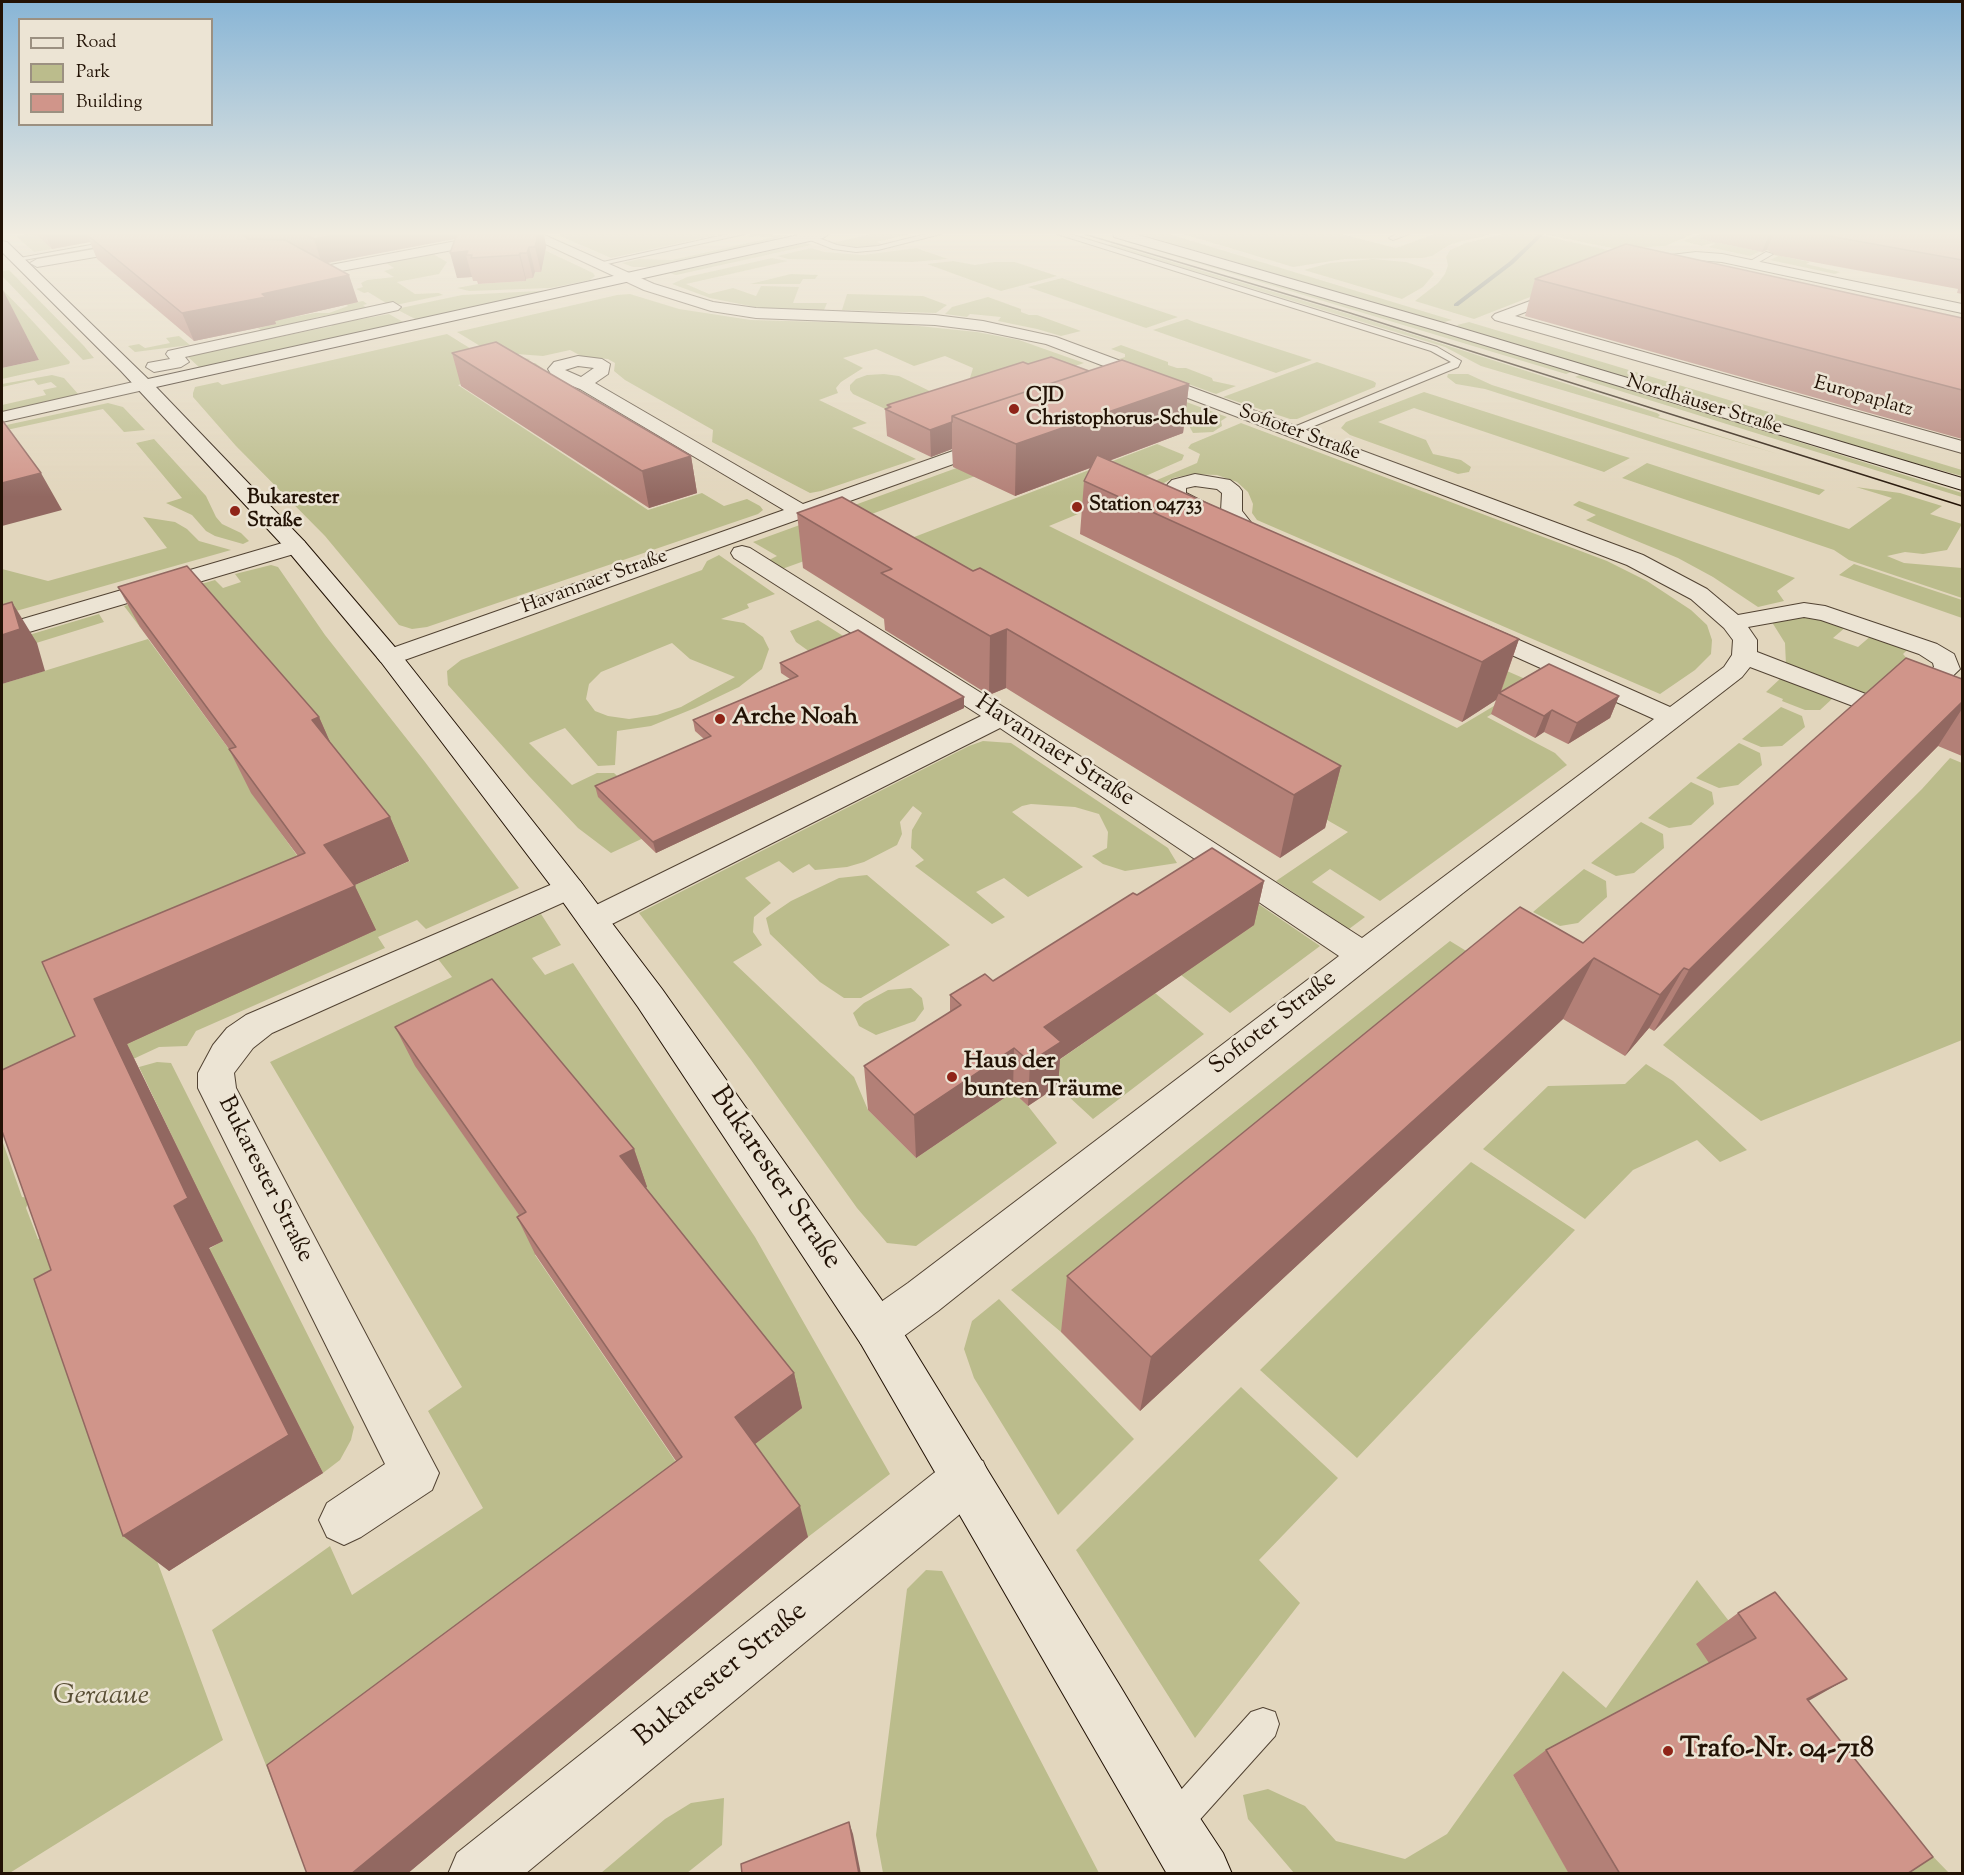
<!DOCTYPE html>
<meta charset="utf-8">
<style>
body{margin:0}
#map{position:relative;width:1964px;height:1875px;overflow:hidden;background:#e2d6bd;font-family:"Sorts Mill Goudy",serif}
canvas{display:block}
.frame{position:absolute;inset:0;border:3px solid #221205;pointer-events:none}
.legend{position:absolute;left:18px;top:18px;width:195px;height:108px;box-sizing:border-box;background:#ece4d4;border:2px solid #9b9081;margin:0;padding:8px 10px;list-style:none;font-size:18px;color:#221205}
.legend li{display:flex;align-items:center;gap:12px;height:30px}
.legend b{width:30px;border:2px solid #9b9081}
</style>
<div id="map">
<canvas width="1964" height="1875"></canvas>
<div class="frame"></div>
<ul class="legend">
<li><b style="height:8px;background:#ece4d4"></b>Road</li>
<li><b style="height:16px;background:#bbbc8c"></b>Park</li>
<li><b style="height:16px;background:#d0958a"></b>Building</li>
</ul>
</div>
<script>
const c = document.querySelector('canvas').getContext('2d');
c.lineJoin = 'round';
function paint(path, color) {
  c.fillStyle = color;
  c.fill(path, 'evenodd');
}
function poly(rows) {
  const path = new Path2D();
  for (const r of rows) {
    path.moveTo(r[0], r[1]);
    for (let i = 2; i < r.length; i += 2) path.lineTo(r[i], r[i + 1]);
  }
  return path;
}
function trace(path, color, width, dash) {
  c.strokeStyle = color;
  c.lineWidth = width;
  c.lineCap = dash ? 'butt' : 'round';
  c.setLineDash(dash || []);
  c.stroke(path);
}
function label(font, color, halo, rows, align = 'center') {
  c.font = font + ' "Sorts Mill Goudy",serif';
  c.lineWidth = 5;
  c.setLineDash([]);
  c.textBaseline = 'middle';
  c.strokeStyle = halo;
  c.fillStyle = color;
  for (const [text, x, y, turn = 0] of rows) {
    c.save();
    c.translate(x, y);
    c.rotate((+turn || 0) * Math.PI / 180);
    c.textAlign = isNaN(turn) ? turn : align;
    if (halo) c.strokeText(text, 0, 0);
    c.fillText(text, 0, 0);
    c.restore();
  }
}
const green = poly([
 [27,234,39,234,52,249,34,252,16,236],
 [562,234,722,234,611,258,558,235],
 [751,234,789,235,714,255,710,254,650,267,633,267,622,263,639,259,672,260,775,237,746,236],
 [872,234,910,234,877,242,883,245,875,246,854,247,832,243],
 [1140,234,1169,234,1452,320,1441,323],
 [1183,234,1341,234,1396,248,1435,234,1491,234,1451,244,1432,256,1423,258,1345,259,1293,267],
 [1503,234,1535,234,1608,250,1607,267,1474,319,1415,301,1438,283,1445,274,1448,265,1446,257,1450,250,1466,243],
 [1544,234,1693,234,1665,246,1616,249],
 [1700,234,1711,234,1701,239,1810,262,1806,264,1840,272,1835,274,1770,260,1778,256,1759,252,1750,256,1708,247,1715,244,1712,243,1702,246,1683,241],
 [515,236,593,273,595,276,590,280,551,288,469,291,457,288,478,284,525,281,526,279,533,278,535,272,541,272],
 [1130,240,1367,309,1574,371,1566,374,1124,241],
 [805,243,812,245,676,275,670,273],
 [1112,244,1362,318,1657,413,1660,415,1658,417,1778,454,1481,366,1445,347,1108,245],
 [811,248,825,252,863,255,916,248,948,259,912,262,788,259,777,256],
 [430,252,447,262,439,274,397,282,415,294,439,293,443,295,391,306,368,292,364,293,356,289,363,287,361,283,367,280,394,277,384,271,394,268,383,261],
 [772,258,788,261,686,284,709,294,733,288,756,296,761,286,799,287,793,303,827,303,824,310,760,308,710,298,672,284,687,277],
 [1373,259,1406,262,1431,270,1434,274,1423,287,1402,299,1304,270,1330,263],
 [953,261,975,265,994,262,1015,262,1057,276,1001,291,927,264],
 [9,270,84,346,94,358,83,360,2,276,2,271],
 [791,274,818,275,815,279,803,279,800,284,750,284],
 [1062,278,1078,284,1178,317,1146,328,1028,287],
 [2,289,26,314,70,362,69,364,2,379,2,368,39,360],
 [556,290,417,320,396,309,462,295],
 [630,294,679,309,751,320,899,324,977,332,1019,340,1084,363,1063,370,987,385,970,378,973,368,945,356,914,366,876,349,843,358,863,368,841,382,836,388,838,393,819,400,867,423,852,428,916,459,821,491,810,493,712,442,713,430,625,380,614,371,615,363,608,359,583,357,570,350,543,356,490,352,457,332,617,295],
 [847,294,923,296,947,305,936,313,842,310],
 [988,297,1021,309,1021,312,1029,315,1037,315,1081,331,1061,336,1037,329,998,321,1001,317,970,314,967,317,945,314,952,307],
 [363,301,367,304,363,305,368,309,318,317,264,332,258,328,275,324,272,321,315,313,329,313,348,306,346,304],
 [389,314,405,323,200,368,187,356,332,326,330,323,353,318,356,320],
 [1187,319,1194,322,1312,360,1276,373,1153,330],
 [1469,322,1962,470,1962,476,1851,446,1461,329,1457,325],
 [447,334,481,355,531,359,477,372,501,371,535,363,542,368,538,371,505,373,458,385,648,510,702,493,724,506,747,499,760,506,763,510,758,514,427,627,412,629,399,625,325,536,236,446,193,397,193,393,195,387,218,382,222,385],
 [179,336,190,345,135,352,128,346,139,344,145,348,170,343,166,338],
 [1121,345,1168,362,1168,365,1177,368,1186,368,1212,378,1213,381,1236,386,1216,394,1119,359,1125,357,1125,354,1111,349],
 [1317,362,1373,381,1376,383,1375,387,1297,419,1290,419,1223,397],
 [884,374,899,376,944,398,896,414,853,394,850,390,850,385,856,379,867,375],
 [1448,374,1468,374,1492,385,1825,490,1819,495,1485,389,1456,384,1447,377],
 [1582,374,1962,493,1962,497,1575,377],
 [52,375,64,378,79,395,2,413,2,405,46,395,43,390,57,387,51,382,38,385,34,380,2,387,2,384],
 [1424,392,1620,455,1630,458,1604,472,1414,408,1378,422,1426,440,1433,454,1461,460,1471,467,1469,472,1458,474,1350,435,1341,428,1346,422],
 [1181,400,1227,417,1221,421,1222,426,1213,432,1193,433,1187,422,1117,424,809,537,832,551,782,569,769,560,777,556,753,542,1094,418],
 [108,403,123,407,145,430,124,432,103,409,2,431,2,426],
 [1241,423,1607,561,1647,581,1691,610,1707,625,1712,640,1711,654,1695,670,1660,694,1257,520,1252,513,1253,504,1248,492,1237,482,1217,475,1192,474,1173,478,1162,484,1150,483,1197,463,1200,454,1188,448,1191,444],
 [154,439,206,496,216,517,222,524,241,533,249,541,243,544,215,536,206,531,192,515,166,503,182,498,136,443],
 [1157,444,1184,455,1182,460,1132,482,1095,507,1049,526,1457,728,1504,700,1487,691,1507,671,1539,685,1487,717,1555,753,1567,765,1380,901,1330,869,1312,882,1365,917,1349,929,1276,881,1348,832,972,616,862,557],
 [1647,463,1849,529,1892,498,1856,487,1900,493,1942,506,1930,514,1962,524,1947,550,1923,554,1905,552,1887,556,1904,563,1962,568,1962,598,1849,560,1834,550,1622,478],
 [1579,501,1795,578,1777,591,1784,601,1758,607,1713,577,1678,558,1586,520,1596,515,1573,505],
 [143,517,175,522,187,529,199,541,231,550,2,615,2,569,48,581,167,548],
 [719,555,775,594,747,604,749,608,721,619,744,623,763,637,769,649,762,669,739,687,695,708,651,726,617,731,615,765,598,766,565,728,529,743,572,785,597,773,614,773,627,785,648,836,611,853,578,828,529,776,448,685,447,671,461,660,702,570,707,561],
 [672,643,690,659,735,677,681,707,657,715,629,719,608,716,595,711,586,699,589,684,601,672],
 [1854,564,1962,600,1962,618,1839,575],
 [271,565,278,567,325,635,425,762,519,888,426,929,417,920,378,937,385,948,196,1031,187,1046,159,1047,2,1120,2,684,148,639,259,790,252,793,327,897,410,861,206,606,140,627,124,606,215,580,223,588,241,582,235,574],
 [99,614,104,622,33,644,2,643],
 [1806,615,1847,626,1833,638,1858,647,1872,635,1908,649,1903,654,1910,662,1866,696,1786,665,1785,643,1770,619],
 [818,620,922,686,817,657,796,642,790,631],
 [1782,677,1833,698,1820,710,1805,710,1782,701,1783,699,1766,692],
 [1781,707,1802,716,1805,727,1782,746,1761,747,1742,739],
 [983,741,1011,743,1168,848,1177,863,1125,871,1103,864,1092,856,1107,848,1108,832,1099,814,1075,807,1031,804,1022,806,1012,812,1083,867,1028,897,1004,878,976,892,1005,917,992,924,915,866,924,860,911,848,912,830,922,813,913,806,900,822,902,834,897,845,864,862,847,867,815,870,809,864,793,873,779,861,745,878,771,903,754,917,753,932,762,945,733,962,854,1077,868,1110,916,1158,1013,1092,1028,1106,1057,1143,916,1246,887,1243,857,1208,751,1060,639,913,969,746],
 [1739,743,1760,753,1762,765,1738,785,1719,788,1696,778],
 [1950,758,1962,763,1962,1040,1761,1121,1663,1045,1922,789],
 [1691,782,1712,792,1714,804,1691,825,1669,828,1648,818],
 [1641,822,1663,834,1664,848,1634,873,1616,876,1591,863],
 [1584,869,1606,881,1607,897,1578,923,1560,926,1533,912],
 [1213,873,1320,946,1230,1013,1181,975],
 [867,875,950,945,861,998,844,998,820,982,770,934,766,918,791,901,839,878],
 [541,914,561,945,532,958,545,975,573,963,755,1237,890,1474,808,1537,746,1451,801,1408,444,1107,543,1249,535,1255,695,1490,309,1873,212,1630,330,1546,352,1595,483,1508,428,1411,462,1387,270,1062,452,977,438,959],
 [1450,941,1494,968,1061,1332,1011,1290],
 [911,988,922,998,924,1009,915,1021,876,1035,859,1026,853,1013,864,1003,888,990],
 [1155,993,1204,1034,1093,1119,1042,1072],
 [157,1062,171,1063,354,1427,351,1440,340,1460,323,1473,209,1249,222,1241,139,1067],
 [1646,1064,1673,1081,1747,1150,1720,1162,1697,1140,1633,1170,1585,1219,1483,1149,1548,1086,1625,1084],
 [2,1140,22,1197,30,1198,26,1208,38,1239,53,1234,62,1303,223,1740,8,1874,2,1873],
 [1471,1162,1575,1230,1357,1458,1260,1370],
 [999,1299,1134,1439,1058,1515,974,1378,964,1349,972,1321],
 [1241,1387,1338,1478,1259,1560,1300,1603,1195,1738,1076,1550],
 [926,1570,942,1571,1099,1873,883,1873,876,1835,907,1589],
 [1697,1580,1732,1625,1713,1669,1513,1775,1569,1873,1294,1873,1248,1819,1243,1795,1268,1789,1305,1806,1336,1841,1405,1859,1447,1834,1563,1671,1606,1708],
 [724,1798,722,1845,687,1873,601,1873,665,1819,691,1803],
 [1920,1843,1949,1873,1879,1874]
]);
const stream = poly([
 [1539,234,1544,234,1513,264,1458,306,1454,306,1454,304,1509,262,1539,234]
]);
const lane = poly([
 [151,234,171,234,18,261,14,259,151,234],
 [728,234,745,234,598,266,594,264,728,234],
 [795,234,808,234,837,245,856,248,878,246,926,234,941,234,878,250,856,252,833,249,795,234],
 [1057,234,1070,234,1437,347,1461,361,1458,367,1297,433,1289,433,1289,429,1451,362,1431,351,1057,234],
 [1396,234,1409,234,1393,240,1389,238,1396,234],
 [1766,252,1773,254,1754,265,1747,263,1766,252],
 [1263,1708,1275,1712,1279,1724,1275,1736,1186,1835,1174,1840,1162,1835,1157,1823,1162,1811,1251,1712,1263,1708]
]);
const street = poly([
 [181,234,212,234,206,238,37,267,30,263,37,259,181,234],
 [493,234,500,235,502,238,495,242,320,275,313,271,320,267,493,234],
 [524,234,542,234,654,284,713,302,756,308,935,315,983,321,1056,337,1643,555,1707,589,1738,615,1804,603,1825,606,1937,644,1954,654,1960,669,1917,710,1890,720,1750,667,1742,677,1463,893,938,1311,893,1344,877,1350,861,1344,855,1330,861,1316,908,1283,1339,956,1000,728,604,928,593,931,582,928,577,920,582,912,981,716,734,558,731,553,734,548,742,546,750,548,1010,711,1362,938,1654,719,1465,634,1462,629,1465,624,1474,622,1483,624,1670,707,1724,667,1732,655,1733,640,1724,628,1691,599,1627,565,1046,344,983,331,935,325,756,318,711,311,644,290,524,234],
 [1804,617,1821,620,1919,654,1933,663,1934,667,1899,698,1889,703,1757,652,1757,640,1748,627,1804,617],
 [1696,252,1722,254,1962,304,1962,313,1722,262,1696,260,1670,263,1660,269,1665,274,1658,278,1645,270,1648,264,1662,256,1696,252],
 [1557,291,1562,292,1564,295,1562,298,1515,316,1962,441,1962,453,1495,320,1492,317,1495,314,1557,291],
 [393,302,401,307,398,310,185,357,189,362,181,367,154,372,146,367,148,363,170,359,166,354,168,351,393,302],
 [578,356,602,359,610,364,608,374,595,383,803,504,987,439,994,437,1001,439,1004,443,1001,447,399,662,390,665,381,662,377,657,381,652,784,510,580,389,554,379,548,369,554,362,578,356],
 [578,366,594,368,581,377,565,370,578,366],
 [142,380,148,381,151,385,148,389,2,422,2,412,142,380],
 [1195,474,1230,480,1239,487,1242,491,1242,511,1253,525,1250,530,1242,531,1234,530,1221,513,1218,516,1211,518,1170,500,1165,488,1168,484,1172,480,1195,474],
 [1195,486,1217,489,1222,493,1221,511,1186,493,1186,488,1195,486],
 [296,539,304,541,307,546,304,551,2,640,2,625,296,539],
 [569,877,580,881,585,888,580,895,272,1033,253,1048,234,1073,236,1088,439,1473,432,1490,361,1537,344,1545,327,1537,319,1520,327,1503,385,1464,198,1088,198,1073,213,1045,227,1028,246,1015,569,877],
 [966,1454,983,1461,990,1478,983,1495,525,1874,448,1874,457,1853,949,1461,966,1454]
]);
const secondary = poly([
 [803,234,829,234,823,238,156,387,304,541,399,652,580,881,662,989,893,1316,1120,1686,1192,1806,1223,1853,1232,1874,1167,1874,861,1344,638,1007,558,895,381,662,288,551,121,371,2,252,2,241,7,242,148,379,803,234],
 [1113,234,1135,234,1447,324,1962,478,1962,490,1435,330,1114,237,1113,234]
]);
const tram = poly([
 [1084,234,1350,313,1962,506]
]);
const wall = poly([
 [36,234,544,234,546,247,541,272,535,272,533,278,526,279,526,281,478,284,477,281,473,281,472,277,457,278,455,239,326,263,358,302,275,321,276,324,194,341,97,259,90,242,52,249],
 [1701,234,1962,234,1962,294,1957,293,1958,289,1775,255,1767,250,1762,252,1700,239],
 [1535,279,1962,318,1962,439,1525,316],
 [452,353,691,456,697,493,649,508,461,386],
 [1028,364,1189,384,1183,433,1109,461,1519,639,1501,692,1619,696,1610,718,1568,744,1544,732,1535,738,1491,714,1496,700,1462,722,1080,534,1084,481,1090,468,1015,496,953,467,952,449,931,457,887,436,885,409,888,408,887,405],
 [797,513,973,571,1341,766,1325,828,1280,858,1006,688,989,695,885,630,884,619,803,568],
 [118,587,319,717,330,742,390,817,409,861,354,885,376,930,127,1044,223,1241,209,1248,323,1473,169,1571,51,1270,75,1036,298,856,251,793,229,749,140,627],
 [780,663,964,697,964,708,656,853,598,797,595,786,704,739,695,731,693,720,790,679,781,673],
 [1962,679,1962,756,1938,746,1654,1031,1649,1028,1625,1056,1563,1019,1140,1411,1061,1332,1067,1276,1583,943],
 [1264,881,1254,925,1060,1059,1058,1086,1028,1106,1013,1092,916,1158,868,1110,864,1066,950,1012,950,995,993,981,1137,895],
 [395,1027,634,1149,647,1187,646,1188,794,1373,802,1408,755,1444,808,1537,407,1874,307,1874,676,1461,535,1254,517,1217,519,1215,415,1066],
 [1738,1613,1809,1701,1907,1874,1569,1874,1513,1775,1546,1750,1709,1663,1696,1644]
]);
const shadedWall = poly([
 [45,234,86,234,90,242,52,249],
 [338,234,480,234,322,264,314,239],
 [538,234,544,234,546,247,541,272,535,247],
 [1769,234,1773,234,1767,250,1762,252],
 [529,247,535,272,533,278,527,253],
 [468,251,466,255,472,277,457,278,450,253],
 [520,253,526,279,526,281,519,255],
 [349,275,358,302,275,321,276,324,194,341,182,313,262,294],
 [2,290,3,290,39,360,2,368],
 [1189,384,1183,433,1015,496,1016,444],
 [952,422,952,449,931,457,930,430],
 [691,456,697,493,649,508,642,471],
 [41,473,62,510,2,526,2,483],
 [12,602,37,643,45,671,2,684,2,635],
 [1007,629,1006,688,989,695,990,636],
 [1519,639,1500,693,1499,693,1496,700,1462,722,1482,662],
 [1619,696,1610,718,1568,744,1577,723],
 [964,697,964,708,656,853,653,842],
 [1962,702,1962,709,1938,746,1654,1031,1689,970],
 [1552,710,1544,732,1535,738,1544,716],
 [319,717,338,760,312,720],
 [1341,766,1325,828,1280,858,1294,795],
 [390,817,409,861,346,889,324,845],
 [1264,881,1254,925,1060,1059,1058,1086,1028,1106,1030,1062,1044,1027],
 [355,886,376,930,127,1044,223,1241,209,1248,323,1473,169,1571,123,1536,174,1206,94,999],
 [1594,958,1563,1019,1140,1411,1151,1357],
 [1684,968,1649,1028,1625,1056,1660,995],
 [1014,1048,1013,1092,916,1158,914,1115],
 [634,1149,647,1187,633,1194,620,1156],
 [794,1373,802,1408,746,1451,735,1417],
 [800,1506,808,1537,407,1874,351,1874],
 [1847,1679,1798,1707,1807,1699],
 [849,1822,853,1834,861,1874,859,1874]
]);
const building = poly([
 [86,234,242,234,248,239,285,240,349,275,262,294,266,297,182,313,86,234],
 [304,234,338,234,314,239,304,234],
 [457,234,538,234,535,247,529,247,527,253,520,253,519,255,471,258,472,255,466,255,468,251,450,253,457,234],
 [1818,234,1962,234,1962,260,1818,234],
 [1626,244,1962,318,1962,390,1535,279,1626,244],
 [496,342,691,456,642,471,452,353,496,342],
 [1051,357,1089,371,952,416,952,422,930,430,885,409,891,407,887,405,1023,362,1028,364,1051,357],
 [1122,360,1189,384,1016,444,952,416,1122,360],
 [2,420,41,473,2,483,2,420],
 [1097,455,1519,639,1482,662,1084,481,1097,455],
 [842,497,973,571,980,568,1341,766,1294,795,1007,629,990,636,881,573,892,569,797,513,842,497],
 [187,566,319,717,312,720,390,817,324,845,355,886,94,999,188,1198,174,1206,289,1435,123,1536,34,1279,51,1270,2,1131,2,1070,75,1036,42,962,305,853,229,749,236,747,118,587,187,566],
 [12,602,20,629,2,635,2,605,12,602],
 [858,630,964,697,653,842,595,786,711,736,693,720,798,676,780,663,858,630],
 [1906,658,1962,679,1962,702,1689,970,1684,968,1660,995,1594,958,1151,1357,1067,1276,1520,907,1583,943,1906,658],
 [1549,664,1619,696,1577,723,1552,710,1544,716,1499,693,1549,664],
 [1212,848,1264,881,1044,1027,1061,1042,1030,1062,1014,1048,914,1115,864,1066,961,1005,950,995,985,974,993,981,1133,893,1137,895,1212,848],
 [492,979,634,1149,620,1156,794,1373,735,1417,800,1506,351,1874,307,1874,267,1765,682,1457,517,1217,526,1212,395,1027,492,979],
 [1775,1592,1847,1679,1807,1699,1933,1857,1907,1874,1620,1874,1546,1750,1756,1638,1738,1613,1775,1592],
 [849,1822,859,1874,742,1874,741,1864,849,1822]
]);
const markers = [
 [1014,409,6,"#8f2418"],
 [1077,507,6,"#8f2418"],
 [235,511,6,"#8f2418"],
 [720,719,6,"#8f2418"],
 [952,1077,6,"#8f2418"],
 [1668,1751,6,"#8f2418"]
];
const farPoinames = [
 ["CJD",1026,398],
 ["Christophorus-Schule",1026,421],
 ["Bukarester",247,500],
 ["Straße",247,523],
 ["Station 04733",1089,507]
];
const farStreetnames = [
 ["Europaplatz",1863,398,16],
 ["Nordhäuser Straße",1704,406,17],
 ["Sofioter Straße",1299,434,20],
 ["Havannaer Straße",595,583,-20]
];
const poiNames = [
 ["Arche Noah",732,719],
 ["Haus der",964,1063],
 ["bunten Träume",964,1091]
];
const streetNames = [
 ["Havannaer Straße",1054,752,33],
 ["Sofioter Straße",1274,1024,-38],
 ["Bukarester Straße",264,1180,63]
];
const nearStreetnames = [
 ["Bukarester Straße",774,1179,56],
 ["Bukarester Straße",722,1676,-39]
];
const nearParknames = [
 ["Geraaue",101,1698]
];
const nearPoinames = [
 ["Trafo-Nr. 04-718",1680,1751]
];
paint(green, '#bbbc8c');
paint(stream, '#697572');
trace(lane, '#524333', 2);
trace(street, '#524333', 2);
trace(secondary, '#221205', 2);
paint(lane, '#ece4d4');
paint(street, '#ece4d4');
paint(secondary, '#ece4d4');
trace(tram, '#221205', 1.5);
paint(wall, '#b38077');
paint(shadedWall, '#926861');
paint(building, '#d0958a');
trace(building, '#926861', 1.5);
const sky = c.createLinearGradient(0, 0, 0, 497);
sky.addColorStop(0, '#88b5d6');
sky.addColorStop(0.47, '#f2ede1');
sky.addColorStop(1, '#f2ede100');
c.fillStyle = sky;
c.fillRect(0, 0, 1964, 497);
for (const [x, y, r, color] of markers) {
  const dot = new Path2D();
  dot.arc(x, y, r, 0, 2 * Math.PI);
  c.fillStyle = color;
  c.fill(dot);
  trace(dot, '#ece4d4', 2);
}
label('bold 20px', '#221205', '#ece4d4', farPoinames, 'left');
label('20px', '#221205', '#ece4d4', farStreetnames);
label('bold 24px', '#221205', '#ece4d4', poiNames, 'left');
label('24px', '#221205', '#ece4d4', streetNames);
label('28px', '#221205', '#ece4d4', nearStreetnames);
label('italic 28px', '#584e34', '#ece4d4', nearParknames);
label('bold 28px', '#221205', '#ece4d4', nearPoinames, 'left');
</script>
